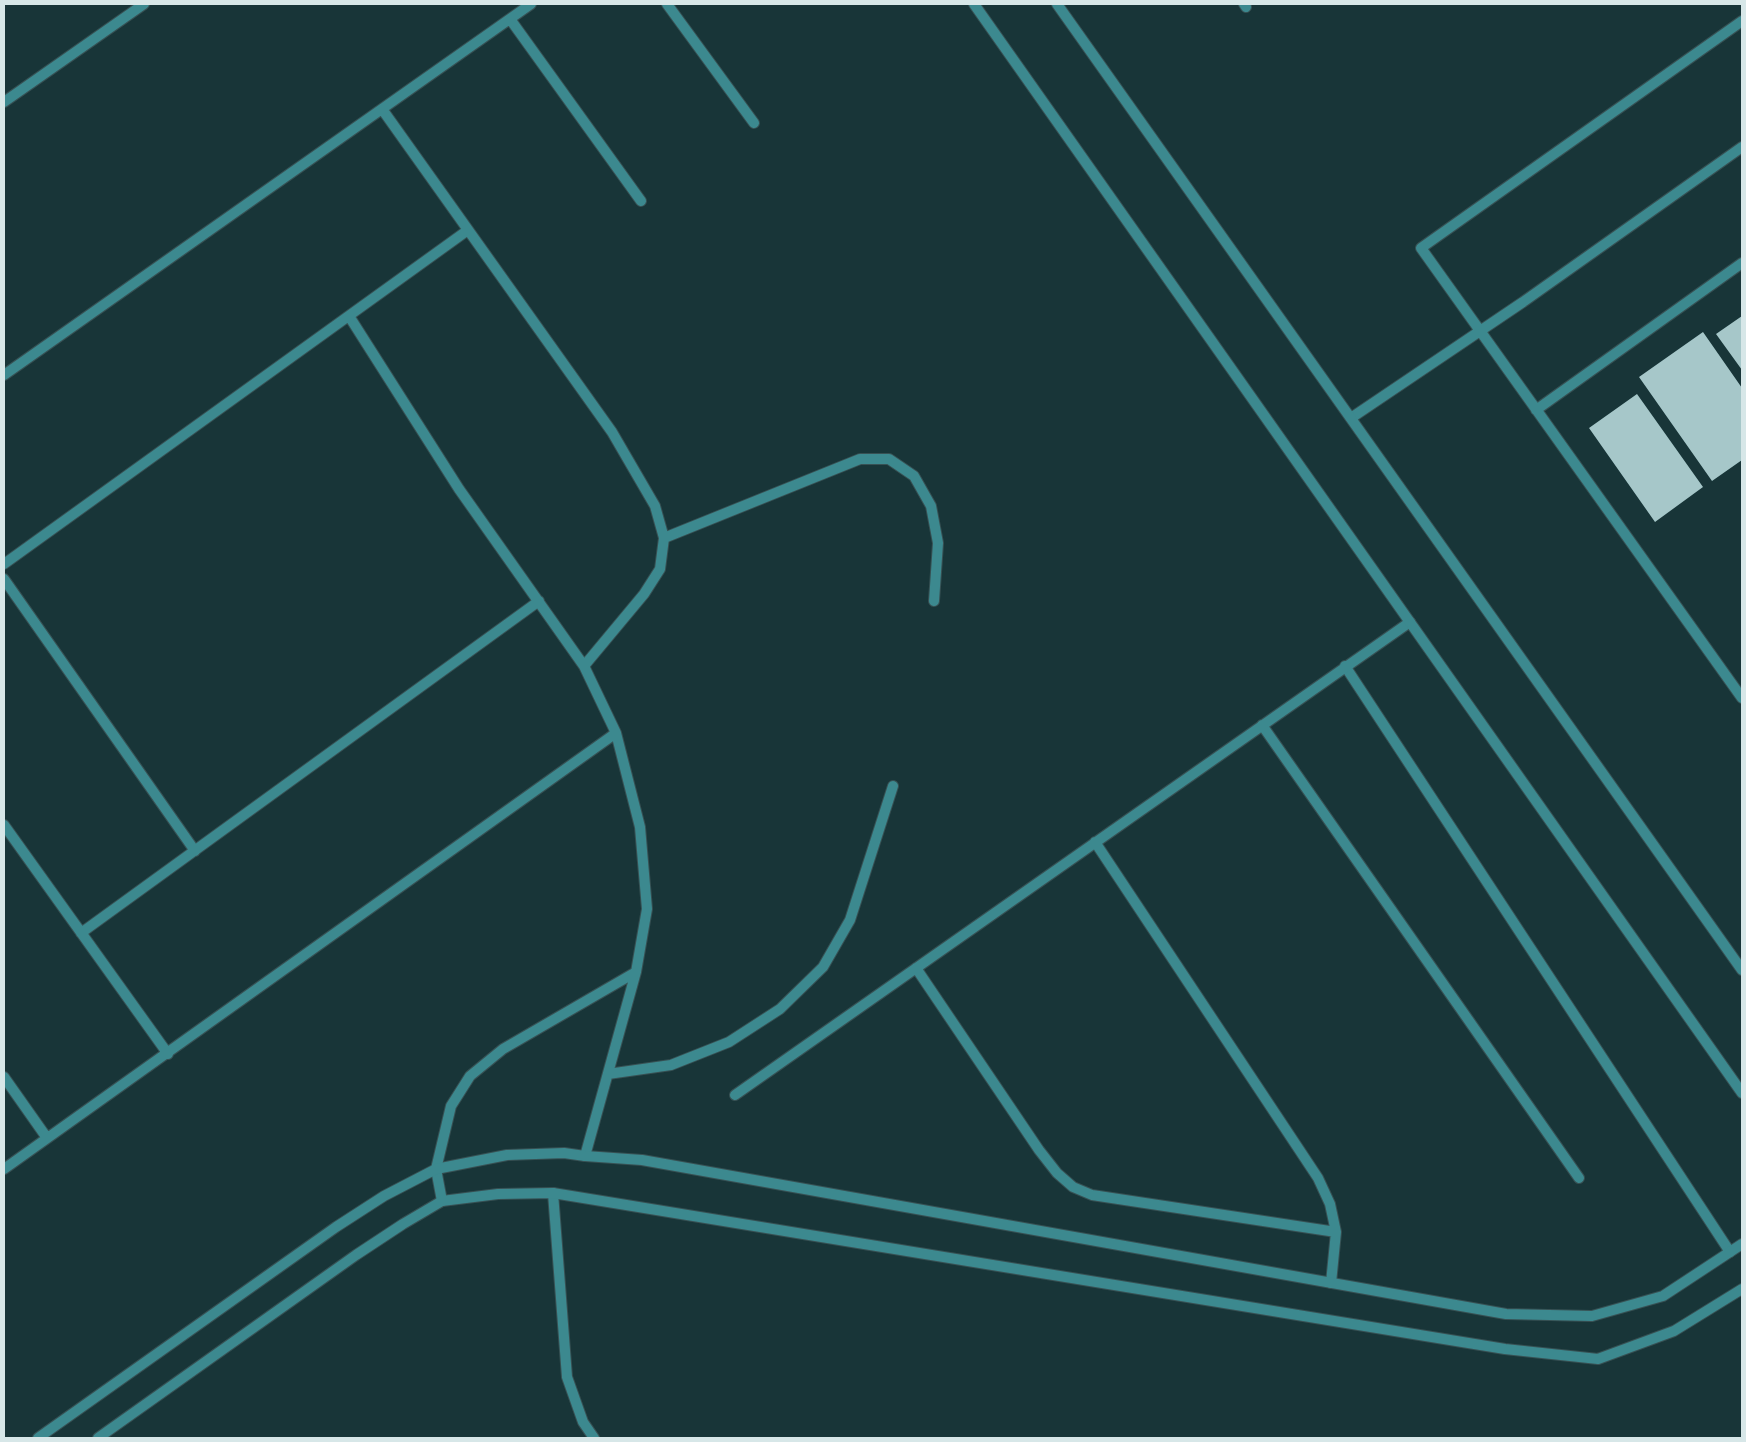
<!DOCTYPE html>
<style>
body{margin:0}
#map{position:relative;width:1746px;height:1442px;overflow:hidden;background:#183538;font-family:Commissioner,sans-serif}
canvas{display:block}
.frame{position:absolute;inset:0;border:5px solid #d7e7e8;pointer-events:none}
</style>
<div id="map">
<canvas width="1746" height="1442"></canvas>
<div class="frame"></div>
</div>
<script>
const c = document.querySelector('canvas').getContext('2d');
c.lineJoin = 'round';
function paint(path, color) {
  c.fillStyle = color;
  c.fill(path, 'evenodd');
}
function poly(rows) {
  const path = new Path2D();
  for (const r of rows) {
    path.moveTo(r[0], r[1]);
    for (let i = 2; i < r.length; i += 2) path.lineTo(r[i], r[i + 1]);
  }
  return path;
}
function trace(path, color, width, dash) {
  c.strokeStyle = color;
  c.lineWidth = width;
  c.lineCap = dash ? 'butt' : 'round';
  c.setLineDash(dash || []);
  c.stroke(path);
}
const building = poly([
 [1742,316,1742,370,1716,334],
 [1703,332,1742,388,1742,460,1712,481,1639,377],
 [1637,394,1703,487,1655,522,1589,428]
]);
const service = poly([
 [1345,666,1730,1252],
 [553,1193,567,1377,583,1422,594,1438]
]);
const minor = poly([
 [667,4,754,123],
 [1244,4,1246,7],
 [510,19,641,201],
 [1742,21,1421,248,1742,698],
 [4,102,144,4],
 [382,109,612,432,655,506,664,538,660,569,644,594,584,666],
 [349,316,459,489,584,666,616,733,640,827,647,909,636,972,585,1156],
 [4,375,531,4],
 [1536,410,1742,263],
 [1351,418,1523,302,1742,147],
 [664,538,860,459,889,459,914,476,931,506,938,543,934,601],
 [4,564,468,230],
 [4,579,195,851],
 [1262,725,1579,1178],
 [4,825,168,1054],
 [1095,842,1318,1178,1330,1204,1336,1232,1331,1283],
 [81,933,539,601],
 [916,968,1039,1150,1057,1173,1073,1187,1092,1195,1336,1232],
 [608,1074,671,1065,729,1042,780,1009,823,967,850,920,893,786],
 [4,1077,47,1138],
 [735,1095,1410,622],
 [4,1169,616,733],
 [442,1201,436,1169,451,1106,470,1076,503,1049,636,972]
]);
const tertiary = poly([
 [974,4,1742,1093],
 [1057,4,1742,970],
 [38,1438,336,1227,384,1196,436,1169,507,1155,564,1153,585,1156,642,1160,1506,1314,1592,1316,1663,1296,1742,1244],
 [98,1438,356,1255,403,1224,442,1201,498,1194,553,1193,1505,1349,1598,1359,1674,1331,1742,1289]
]);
paint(building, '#a6c7c9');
trace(service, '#375154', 12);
trace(minor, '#375154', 12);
trace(tertiary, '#375154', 12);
trace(service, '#3c898f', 10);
trace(minor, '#3c898f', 10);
trace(tertiary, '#3c898f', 10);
</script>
